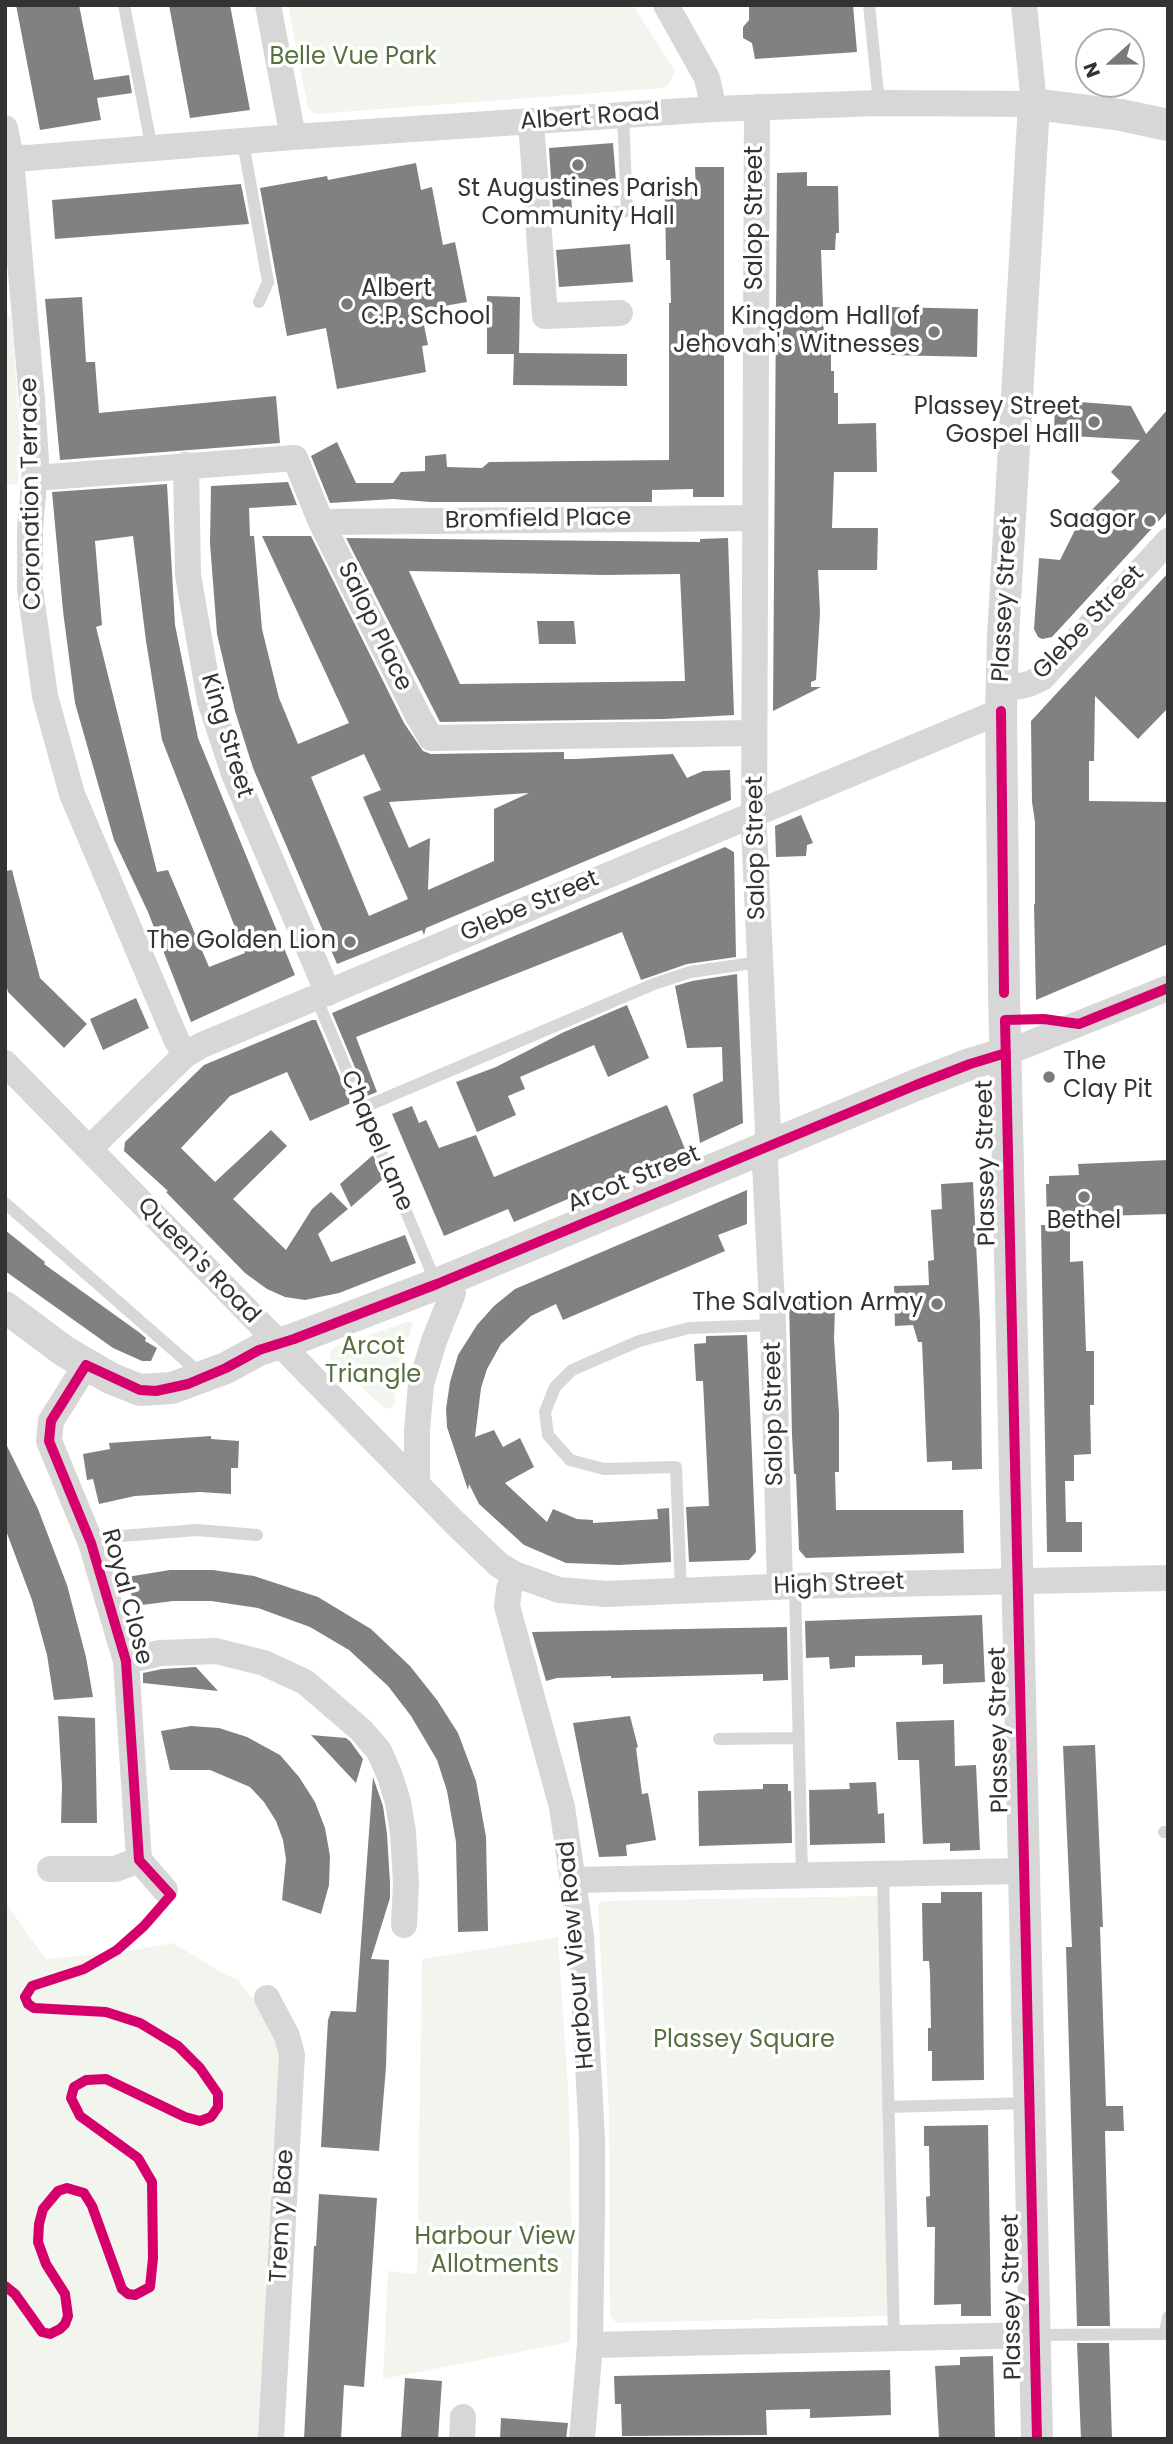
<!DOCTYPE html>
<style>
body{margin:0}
#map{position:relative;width:1173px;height:2444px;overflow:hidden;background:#fff;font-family:Poppins,sans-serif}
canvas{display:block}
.frame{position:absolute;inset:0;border:7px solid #333;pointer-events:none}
.north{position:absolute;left:1075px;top:28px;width:70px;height:70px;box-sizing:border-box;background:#fff;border:2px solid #adadad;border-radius:50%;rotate:249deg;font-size:19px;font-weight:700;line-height:28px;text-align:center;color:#333}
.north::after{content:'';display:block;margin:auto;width:24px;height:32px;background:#7a7a7a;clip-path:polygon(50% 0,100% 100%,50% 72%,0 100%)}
</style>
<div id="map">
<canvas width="1173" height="2444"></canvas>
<div class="frame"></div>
<div class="north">N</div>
</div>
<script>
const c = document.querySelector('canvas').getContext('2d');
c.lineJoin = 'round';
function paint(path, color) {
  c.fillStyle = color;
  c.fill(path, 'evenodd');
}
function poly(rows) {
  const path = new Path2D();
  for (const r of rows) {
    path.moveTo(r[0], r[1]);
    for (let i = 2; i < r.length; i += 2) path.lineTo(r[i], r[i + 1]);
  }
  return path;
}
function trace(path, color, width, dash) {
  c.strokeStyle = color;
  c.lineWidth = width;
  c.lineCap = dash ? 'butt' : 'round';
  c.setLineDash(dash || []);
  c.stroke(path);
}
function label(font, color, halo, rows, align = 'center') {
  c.font = font + ' Poppins,sans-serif';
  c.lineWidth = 7;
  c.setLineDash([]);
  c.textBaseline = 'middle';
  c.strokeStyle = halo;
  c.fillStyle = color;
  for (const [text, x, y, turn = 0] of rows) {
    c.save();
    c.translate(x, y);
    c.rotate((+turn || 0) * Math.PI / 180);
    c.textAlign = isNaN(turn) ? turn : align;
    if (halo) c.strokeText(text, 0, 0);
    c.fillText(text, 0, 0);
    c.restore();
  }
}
const green = poly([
 [288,5,633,5,675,71,668,85,663,88,315,114,308,108],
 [5,310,12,318,20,438,18,485,5,484],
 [409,1321,413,1324,398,1371,394,1406,385,1409,330,1358,329,1354,334,1347],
 [878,1896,888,2316,617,2323,610,2317,609,2113,598,1905,602,1901],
 [5,1902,46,1959,122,1952,173,1943,226,1975,237,1979,266,2015,281,2048,260,2439,5,2439],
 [558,1937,569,2104,572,2251,570,2342,383,2379,388,2271,417,2274,422,1959]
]);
const building = poly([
 [16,5,79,5,94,80,129,75,132,93,97,98,101,120,40,130],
 [169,5,230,5,250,110,190,118],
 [766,5,853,5,857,52,755,59,752,43,743,38,743,27,749,20,749,7],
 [613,143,616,181,570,185,572,208,553,210,549,148],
 [416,163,421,190,432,187,443,245,455,242,467,302,421,310,428,345,422,346,426,372,337,389,326,328,287,336,260,188,327,176,328,180],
 [695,167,724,167,724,497,693,497,693,489,652,490,652,502,430,502,393,499,330,503,311,456,337,442,356,483,393,483,401,472,425,471,425,456,446,454,447,467,482,468,489,462,669,460,669,303,671,303,670,260,666,260,665,193,696,192],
 [807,172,807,186,838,186,839,233,836,233,835,250,821,250,824,335,831,335,831,371,834,371,834,393,838,393,838,424,876,423,877,472,834,472,832,528,878,528,877,570,818,570,820,613,816,680,811,682,811,687,821,687,773,711,777,173],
 [241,184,249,224,55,239,52,200],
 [630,244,633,282,559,287,556,250],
 [487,296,520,297,519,353,627,354,627,386,513,385,514,354,487,354],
 [82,297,86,362,95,362,99,413,276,396,280,443,60,460,45,299],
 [891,307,978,309,977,357,890,355],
 [1055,400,1131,406,1146,434,1168,409,1168,511,1052,637,1042,639,1038,637,1034,629,1039,558,1060,560,1078,524,1120,481,1111,472,1140,440,1054,435],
 [288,482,297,505,249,508,250,536,254,536,262,629,279,698,298,744,349,723,262,536,311,536,404,723,423,751,431,754,564,752,564,759,575,759,673,754,687,778,703,771,730,770,731,800,426,928,424,935,422,930,337,964,253,768,235,711,217,634,210,543,211,486],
 [364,754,381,790,363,797,408,899,369,916,311,777],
 [529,793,494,809,494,861,428,890,430,838,409,848,389,802],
 [167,484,175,625,198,738,295,975,191,1022,148,912,114,840,75,703,63,611,52,492],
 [133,536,146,641,162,740,245,953,209,967,168,870,157,872,96,627,102,625,95,541],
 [346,538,700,542,700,539,728,538,734,715,663,719,440,722],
 [409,571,605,575,680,574,685,681,460,684],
 [1168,573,1168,708,1138,739,1095,696,1094,761,1089,761,1089,801,1168,802,1168,944,1036,1000,1034,904,1035,904,1035,822,1032,802,1031,721],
 [537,621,574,621,576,644,539,644],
 [801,815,813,843,807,845,806,856,776,857,775,826],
 [725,847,734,852,736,957,687,964,641,980,622,932,356,1037,377,1092,367,1096,332,1013],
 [12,870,40,978,87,1024,64,1048,8,992,5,980,5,871],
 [737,974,743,1123,700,1143,693,1094,723,1081,722,1047,687,1048,675,986,692,981],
 [136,998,149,1028,103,1050,90,1019],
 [627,1005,649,1058,608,1077,594,1045,520,1077,525,1089,508,1096,516,1115,477,1132,456,1082,496,1067,564,1032],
 [312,1020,316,1020,351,1103,310,1121,287,1072,230,1096,181,1148,215,1182,271,1130,287,1146,233,1199,286,1250,312,1209,331,1192,348,1209,318,1234,331,1262,405,1235,416,1263,339,1293,305,1300,285,1297,267,1289,245,1273,166,1192,168,1191,124,1151,125,1142,204,1065],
 [667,1105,685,1149,514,1222,508,1209,444,1236,392,1114,412,1106,419,1123,426,1120,439,1148,476,1135,494,1177],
 [373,1155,383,1179,351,1207,340,1184],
 [1168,1160,1168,1214,1070,1217,1070,1262,1083,1261,1086,1351,1094,1351,1094,1405,1090,1405,1091,1454,1074,1455,1074,1481,1065,1481,1066,1522,1082,1522,1082,1552,1047,1552,1041,1225,1047,1225,1046,1184,1049,1184,1049,1176,1079,1175,1078,1164],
 [973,1182,980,1322,982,1469,952,1470,952,1461,927,1462,922,1342,918,1342,913,1325,895,1326,894,1286,929,1285,928,1261,934,1260,931,1210,942,1209,941,1184],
 [747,1190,747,1224,718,1235,725,1251,563,1320,556,1304,531,1316,501,1344,487,1369,481,1388,475,1437,494,1430,503,1447,520,1438,534,1467,505,1483,547,1522,553,1509,577,1519,593,1520,593,1523,658,1519,657,1509,669,1508,671,1562,619,1565,566,1563,524,1545,479,1504,469,1484,468,1490,447,1427,446,1409,450,1382,458,1355,477,1325,494,1306,515,1289],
 [5,1230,45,1262,44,1264,140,1333,146,1338,145,1341,157,1348,151,1361,142,1361,113,1348,5,1271],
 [789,1299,820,1299,820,1307,835,1307,834,1339,839,1414,839,1472,835,1472,836,1510,963,1510,964,1553,806,1558,799,1550,796,1474,794,1474,792,1435],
 [747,1335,756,1552,749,1560,689,1562,686,1507,709,1506,703,1381,696,1381,694,1344,706,1343,706,1336],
 [211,1436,211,1439,239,1441,238,1468,231,1468,231,1494,200,1492,135,1496,99,1504,93,1479,87,1480,83,1454,110,1449,109,1443],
 [5,1442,38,1509,67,1585,86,1657,93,1697,54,1700,47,1655,32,1600,5,1528],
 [170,1570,213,1570,254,1576,318,1597,371,1629,410,1666,437,1700,458,1733,476,1781,486,1837,488,1931,458,1932,456,1842,447,1791,437,1760,411,1716,388,1686,349,1650,310,1627,258,1608,211,1601,173,1601,134,1606,127,1577],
 [982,1615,985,1682,943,1684,943,1664,922,1665,922,1655,855,1656,855,1667,830,1669,829,1657,806,1658,805,1621],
 [787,1627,788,1680,763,1681,763,1674,611,1678,611,1676,557,1678,546,1681,532,1632],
 [196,1667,218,1691,143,1683,143,1673,162,1669],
 [58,1716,95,1718,97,1823,61,1823,62,1785],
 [630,1716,638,1747,636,1748,642,1794,648,1793,656,1840,626,1845,627,1856,599,1857,573,1723],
 [954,1720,955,1766,976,1765,980,1850,950,1851,950,1843,923,1844,919,1760,898,1760,896,1722],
 [191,1726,219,1728,247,1737,280,1755,299,1777,315,1802,325,1828,330,1856,329,1885,321,1914,282,1900,286,1859,283,1840,276,1821,264,1802,250,1787,210,1770,170,1770,161,1731],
 [311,1735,346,1738,350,1741,363,1759,356,1783],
 [1095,1745,1103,1927,1100,1927,1106,2106,1123,2106,1124,2131,1105,2131,1110,2326,1077,2326,1066,1947,1072,1947,1063,1746],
 [373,1777,383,1806,387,1834,390,1883,390,1898,371,1959,389,1960,386,2067,379,2151,321,2147,328,2020,331,2011,356,2012],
 [876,1782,878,1814,884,1813,885,1843,810,1845,809,1790,850,1789,849,1783],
 [763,1784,788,1784,788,1791,791,1791,792,1843,699,1846,698,1791,763,1789],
 [941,1892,982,1892,984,2080,932,2081,932,2051,928,2051,928,2028,931,2028,930,1973,929,1961,923,1961,922,1903,941,1903],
 [988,2125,991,2316,961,2316,961,2304,934,2305,935,2227,927,2227,926,2197,930,2196,929,2146,924,2146,924,2126],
 [319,2194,377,2198,364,2387,344,2385,341,2439,304,2439,314,2246,316,2246],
 [1077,2343,1109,2343,1112,2439,1081,2439],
 [993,2356,995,2439,939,2438,935,2366,960,2365,960,2357],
 [890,2370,891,2415,810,2418,810,2409,766,2410,767,2435,622,2436,621,2404,615,2404,614,2376],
 [405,2378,442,2381,438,2439,401,2439],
 [501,2418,568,2423,566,2439,500,2439]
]);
const service = poly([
 [124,5,152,149],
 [869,5,879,103],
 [243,142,268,282,259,302],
 [579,215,627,211,623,115],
 [316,997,436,1283],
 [362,1108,654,984,690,972,760,962],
 [5,1203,202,1375],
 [91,1543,121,1536,197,1530,257,1535],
 [795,1586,802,1875],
 [681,1591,676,1467,604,1469,570,1460,548,1435,545,1412,555,1387,572,1370,639,1341,689,1328,773,1325],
 [719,1739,798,1738],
 [1164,1832,1168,1832],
 [883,1874,894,2339],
 [888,2107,1030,2103],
 [1165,2332,1168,2317],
 [1035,2335,1168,2334]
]);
const minor = poly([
 [268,5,293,137],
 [666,5,707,78,714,109],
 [757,107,754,829,768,1131,765,1164,773,1325,780,1587],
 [531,122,545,316,620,313],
 [5,128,11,158,32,399,36,460,30,529,30,589,45,696,72,794,176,1039,185,1055],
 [5,157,27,158,293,137,714,109,879,103,1034,104,1024,5],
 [186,465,188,575,210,701,234,774,328,993],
 [35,478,295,458,321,522,418,716,431,738,754,733],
 [321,522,754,518],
 [1001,690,1029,684,1042,678,1168,541],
 [1006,1053,1168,988],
 [5,1063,455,1523,499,1565,514,1574,559,1590,606,1594,795,1586,1168,1578],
 [89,1149,185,1055,202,1045,1001,711],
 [86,1365,51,1421,49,1441,91,1543,126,1661,139,1860,165,1890],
 [417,1484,417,1431,421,1384,434,1341,453,1293,449,1279],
 [514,1574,509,1589,507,1606,562,1807,581,1936,592,2139,592,2210,590,2345,582,2439],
 [126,1661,160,1653,216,1651,264,1663,305,1682,361,1730,379,1751,390,1776,398,1802,403,1832,406,1883,404,1925],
 [50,1869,115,1869,139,1860],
 [573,1880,1024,1871],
 [267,1998,287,2036,292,2055,271,2439],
 [590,2345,1035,2335],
 [462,2439,463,2417]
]);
const tertiary = poly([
 [5,1307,64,1351,110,1378,140,1390,172,1388,226,1368,259,1350,294,1339,437,1284,916,1085,970,1064,1006,1053],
 [1037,2439,1004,993,1001,711,1003,636,1034,104,1121,115,1168,125]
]);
const cycleway = poly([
 [1001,711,1004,993],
 [5,2286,15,2294,42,2332,50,2334,60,2329,65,2324,68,2316,65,2294,46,2264,38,2242,39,2224,43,2209,58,2191,67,2188,84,2193,92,2206,122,2289,128,2294,135,2295,150,2287,153,2258,152,2182,138,2158,80,2116,71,2098,74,2087,86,2080,106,2079,185,2117,200,2121,211,2117,218,2107,218,2094,200,2068,178,2046,140,2023,106,2012,34,2008,28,2004,25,1997,32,1986,84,1969,117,1950,144,1926,171,1895,139,1860,126,1661,91,1543,49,1441,51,1421,86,1365,140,1390,156,1391,188,1384,226,1368,259,1350,294,1339,437,1284,916,1085,970,1064,1006,1053],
 [1037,2439,1005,1020,1044,1019,1079,1024,1168,988]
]);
const markers = [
 [578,165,7,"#7a7a7a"],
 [347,304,7,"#7a7a7a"],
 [934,332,7,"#7a7a7a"],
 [1094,422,7,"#7a7a7a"],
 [1150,521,7,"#7a7a7a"],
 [350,942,7,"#7a7a7a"],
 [1049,1077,7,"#7a7a7a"],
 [1084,1197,7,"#7a7a7a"],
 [937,1304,7,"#7a7a7a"]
];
const parkNames = [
 ["Belle Vue Park",353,58],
 ["Arcot",373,1348],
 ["Triangle",373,1376],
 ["Plassey Square",744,2041],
 ["Harbour View",495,2238],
 ["Allotments",495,2266]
];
const streetNames = [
 ["Albert Road",590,118,-4],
 ["Salop Street",756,218,-90],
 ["Coronation Terrace",32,494,-91],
 ["Bromfield Place",538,520,-1],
 ["Plassey Street",1006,599,-87],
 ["Glebe Street",1089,623,-46],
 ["Salop Place",374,627,64],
 ["King Street",226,736,73],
 ["Salop Street",757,848,-91],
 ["Glebe Street",530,907,-23],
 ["Chapel Lane",376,1141,67],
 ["Plassey Street",987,1163,-91],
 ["Arcot Street",634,1180,-22],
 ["Queen's Road",198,1261,46],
 ["Salop Street",775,1414,-91],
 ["High Street",839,1585,-2],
 ["Royal Close",126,1597,75],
 ["Plassey Street",1000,1730,-91],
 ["Harbour View Road",577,1955,-95],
 ["Trem y Bae",283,2216,-87],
 ["Plassey Street",1013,2297,-91]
];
const poiNames = [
 ["St Augustines Parish",578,190,"center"],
 ["Community Hall",578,218,"center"],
 ["Albert",361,290,"left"],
 ["C.P. School",361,318,"left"],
 ["Kingdom Hall of",920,318],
 ["Jehovah's Witnesses",920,346],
 ["Plassey Street",1080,408],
 ["Gospel Hall",1080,436],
 ["Saagor",1136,521],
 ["The Golden Lion",336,942],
 ["The",1063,1063,"left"],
 ["Clay Pit",1063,1091,"left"],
 ["Bethel",1084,1222,"center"],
 ["The Salvation Army",923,1304]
];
paint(green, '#f1f5ed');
paint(building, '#818181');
trace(service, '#d7d7d7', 12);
trace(minor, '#d7d7d7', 26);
trace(tertiary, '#d7d7d7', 32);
trace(cycleway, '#d6006c', 10);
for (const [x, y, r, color] of markers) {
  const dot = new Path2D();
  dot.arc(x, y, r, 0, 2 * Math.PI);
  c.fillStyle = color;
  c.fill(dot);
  trace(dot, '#fff', 2.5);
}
label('24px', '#56703f', '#fff', parkNames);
label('24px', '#333', '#fff', streetNames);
label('24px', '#333', '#fff', poiNames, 'right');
</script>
